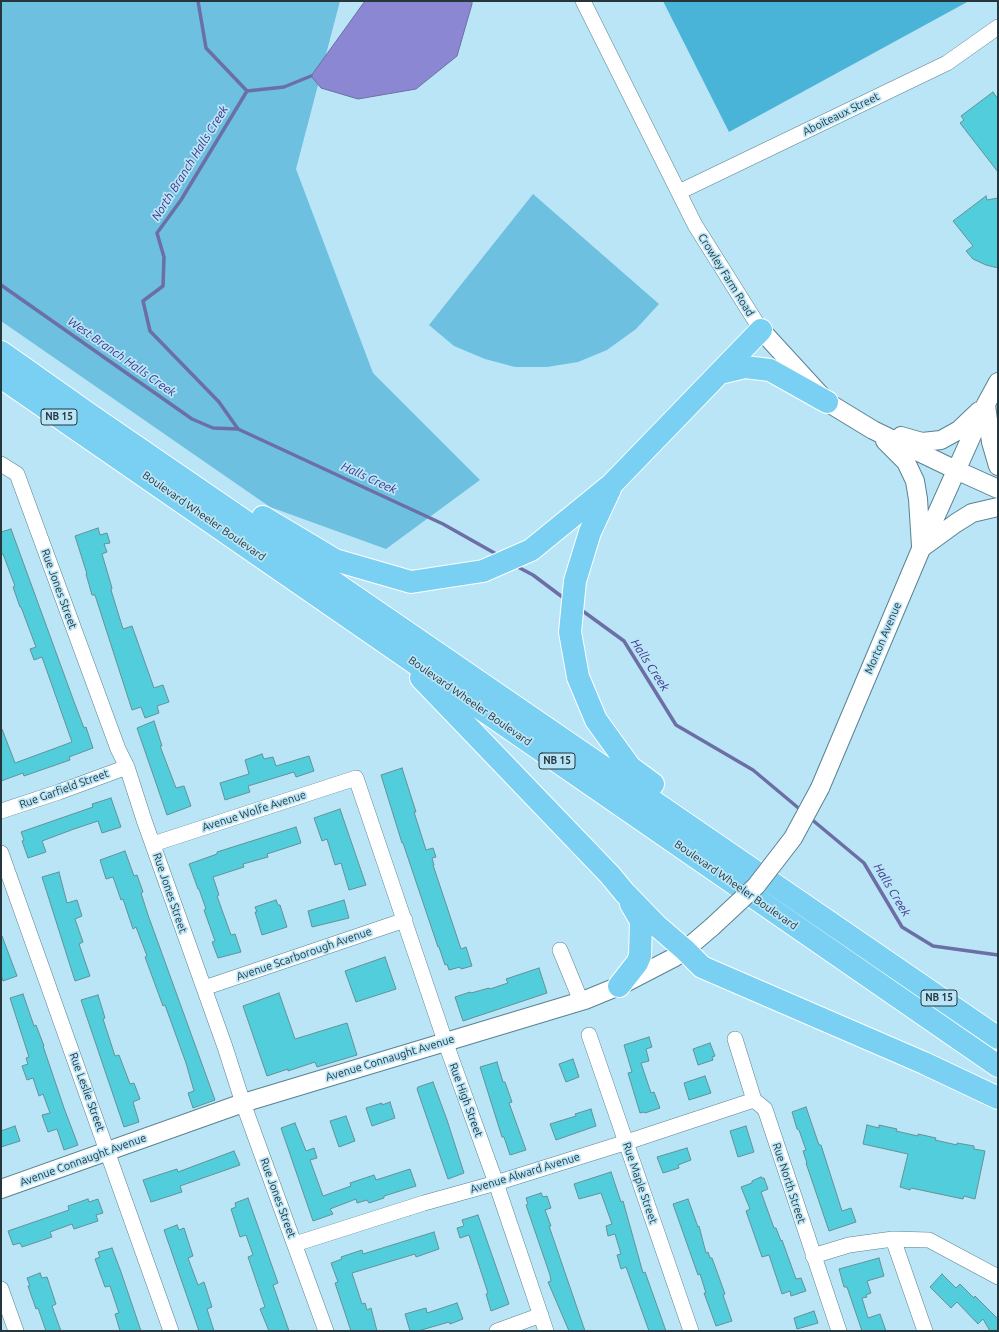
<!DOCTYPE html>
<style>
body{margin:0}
#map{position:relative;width:999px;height:1332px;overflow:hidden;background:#bae5f7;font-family:Ubuntu,sans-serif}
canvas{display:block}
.frame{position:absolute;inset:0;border:2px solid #25363d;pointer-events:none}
</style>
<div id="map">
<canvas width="999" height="1332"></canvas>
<div class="frame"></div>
</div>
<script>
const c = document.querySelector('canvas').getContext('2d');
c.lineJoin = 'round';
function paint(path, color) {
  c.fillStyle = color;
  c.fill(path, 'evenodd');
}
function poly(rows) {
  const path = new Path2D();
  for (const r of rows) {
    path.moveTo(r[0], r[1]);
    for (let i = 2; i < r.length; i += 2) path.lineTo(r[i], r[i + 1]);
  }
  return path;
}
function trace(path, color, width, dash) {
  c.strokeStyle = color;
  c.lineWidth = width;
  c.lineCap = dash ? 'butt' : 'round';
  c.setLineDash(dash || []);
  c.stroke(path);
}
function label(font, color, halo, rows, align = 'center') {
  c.font = font + ' Ubuntu,sans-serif';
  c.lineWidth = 3.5;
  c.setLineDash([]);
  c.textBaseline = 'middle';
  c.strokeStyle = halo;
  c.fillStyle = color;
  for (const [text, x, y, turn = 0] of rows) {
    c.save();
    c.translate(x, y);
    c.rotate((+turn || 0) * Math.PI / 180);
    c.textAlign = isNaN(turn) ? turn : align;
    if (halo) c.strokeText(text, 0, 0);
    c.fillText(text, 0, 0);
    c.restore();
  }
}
const green = poly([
 [1,1,340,1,296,169,373,373,480,480,386,549,270,507,1,321],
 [533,194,659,304,636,329,607,350,578,362,547,367,515,367,485,359,454,346,429,325]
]);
const forest = poly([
 [663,1,969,1,729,132]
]);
const water = poly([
 [365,1,472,1,472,4,457,56,416,89,358,99,321,88,311,76,365,1]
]);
const stream = poly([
 [198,1,206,48,247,91],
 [247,91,284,87,311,76],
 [1,285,192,419,213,428,238,429,443,524,498,555],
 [238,429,219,402,150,331,143,301,163,286,164,257,157,233,181,200,247,91],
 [516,566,533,575,565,599],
 [580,609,624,641,676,725,753,770,802,811],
 [810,818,864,863,902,927,933,946,998,955]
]);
const building = poly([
 [993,92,998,99,998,172,960,123,964,120,961,116,993,92],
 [986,196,987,200,998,198,998,268,986,265,973,259,966,251,973,246,953,221,986,196],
 [98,528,100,535,107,533,110,543,104,544,107,552,102,554,112,588,111,590,123,629,132,626,154,688,163,685,169,702,157,706,159,713,145,718,141,707,132,710,95,595,92,595,86,574,87,574,75,536,98,528],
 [11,529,73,699,84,728,86,727,93,748,69,757,70,760,24,776,23,773,1,781,1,729,2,729,15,763,72,742,42,657,34,660,30,649,36,647,21,607,20,607,13,587,15,586,3,554,1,555,1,532,11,529],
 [154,721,162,746,160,746,176,788,184,786,191,806,167,815,137,728,154,721],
 [262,754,264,759,273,757,276,766,309,756,314,771,296,777,294,772,248,786,250,792,225,800,220,783,249,774,245,760,262,754],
 [402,768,416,812,414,812,426,850,433,848,436,857,432,858,434,865,433,865,461,949,466,947,472,966,461,969,460,967,449,970,447,964,445,965,439,947,438,947,403,843,402,843,381,775,402,768],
 [111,798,121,827,102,833,98,821,74,829,42,841,46,852,28,858,22,841,24,840,21,832,93,807,92,804,111,798],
 [340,809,366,885,349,890,341,863,335,865,327,839,322,841,314,818,340,809],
 [296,827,301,843,267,854,268,857,243,864,244,867,213,877,219,895,217,896,231,935,235,934,241,952,218,958,212,942,215,941,204,910,206,909,199,889,198,889,189,864,217,854,217,852,296,827],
 [125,851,134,876,137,875,143,892,141,893,148,915,215,1100,193,1108,188,1093,194,1091,186,1063,165,1005,163,1006,145,957,147,956,136,927,133,929,123,899,121,900,113,877,106,879,100,860,125,851],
 [59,872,67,903,77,900,82,916,75,919,83,942,79,944,90,976,75,981,42,877,59,872],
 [276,900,278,905,280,905,287,927,262,935,255,912,257,912,255,907,276,900],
 [344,900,349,918,312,927,308,911,344,900],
 [1,936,2,936,17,976,3,981,1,975,1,936],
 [385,957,396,989,356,1002,345,971,385,957],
 [539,968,547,993,463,1021,455,997,470,992,471,993,489,988,490,989,508,983,506,979,539,968],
 [279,993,295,1039,347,1023,357,1055,317,1067,315,1062,288,1071,288,1069,267,1076,243,1006,279,993],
 [23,994,34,1026,36,1025,44,1046,43,1046,64,1108,78,1145,64,1150,57,1129,48,1132,42,1115,50,1113,43,1094,39,1096,33,1078,27,1080,22,1066,28,1064,26,1058,29,1057,10,998,23,994],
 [98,995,105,1018,103,1019,115,1056,119,1055,130,1084,134,1083,140,1099,133,1102,139,1122,124,1127,81,1000,98,995],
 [649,1037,652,1047,646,1049,649,1061,641,1063,651,1093,654,1092,660,1108,645,1113,644,1112,640,1113,628,1073,632,1072,624,1045,649,1037],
 [710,1043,715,1056,712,1057,713,1060,698,1065,693,1049,710,1043],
 [573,1059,579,1077,566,1082,559,1064,573,1059],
 [497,1062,503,1082,505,1082,512,1102,509,1103,526,1150,510,1155,504,1137,502,1137,480,1067,497,1062],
 [705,1076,711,1093,689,1100,684,1083,705,1076],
 [433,1082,447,1120,464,1173,448,1179,417,1089,418,1087,433,1082],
 [390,1102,395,1118,372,1126,366,1108,382,1103,382,1105,390,1102],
 [806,1107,819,1145,821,1145,842,1211,851,1208,856,1222,829,1231,806,1163,807,1163,803,1151,806,1150,799,1130,797,1129,792,1112,806,1107],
 [591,1109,596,1126,556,1140,550,1124,576,1116,575,1114,591,1109],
 [346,1116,355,1141,339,1147,330,1121,346,1116],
 [295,1123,306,1151,314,1148,317,1158,310,1160,323,1196,351,1186,350,1183,374,1175,376,1180,410,1169,416,1186,384,1196,384,1198,369,1203,367,1200,357,1203,356,1199,330,1209,333,1214,313,1221,281,1128,295,1123],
 [867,1125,879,1128,879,1125,897,1129,896,1131,918,1136,918,1134,936,1138,935,1140,957,1145,957,1143,974,1146,974,1149,985,1151,975,1199,964,1196,963,1199,911,1188,910,1190,900,1187,908,1154,863,1144,867,1125],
 [15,1126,20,1141,1,1147,1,1131,15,1126],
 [746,1126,754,1152,738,1157,730,1131,746,1126],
 [687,1148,691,1160,678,1165,679,1168,663,1173,657,1157,687,1148],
 [234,1151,240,1165,180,1186,182,1192,151,1202,143,1180,177,1169,178,1172,234,1151],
 [611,1172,621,1202,623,1201,643,1273,645,1272,666,1331,649,1331,626,1267,621,1269,617,1255,621,1254,615,1234,608,1236,606,1226,612,1224,601,1193,579,1199,574,1184,611,1172],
 [761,1177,761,1178,764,1178,768,1189,761,1192,774,1228,776,1228,781,1241,782,1240,796,1279,801,1278,806,1291,791,1296,790,1291,782,1294,769,1255,762,1257,746,1211,750,1209,741,1187,752,1183,752,1181,761,1177],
 [541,1193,543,1197,547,1196,551,1208,545,1210,551,1226,549,1226,585,1331,569,1331,548,1282,551,1281,550,1275,526,1205,528,1204,526,1198,541,1193],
 [248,1198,278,1283,273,1285,289,1331,269,1331,260,1309,265,1307,248,1257,253,1255,246,1235,240,1237,231,1209,236,1207,235,1203,248,1198],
 [88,1199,89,1202,98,1199,103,1213,96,1215,98,1221,74,1229,72,1224,50,1232,52,1237,22,1247,20,1243,13,1245,8,1231,69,1210,68,1206,88,1199],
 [688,1199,698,1227,699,1226,706,1253,708,1252,710,1258,712,1258,725,1294,723,1295,732,1321,716,1326,704,1293,706,1293,700,1274,698,1275,673,1204,688,1199],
 [478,1215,509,1304,491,1311,486,1294,488,1293,469,1235,460,1238,457,1228,464,1226,462,1220,478,1215],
 [177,1225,179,1230,184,1228,193,1256,188,1258,198,1285,204,1282,212,1307,207,1309,214,1331,199,1331,164,1230,177,1225],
 [434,1232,439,1249,416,1257,415,1254,352,1273,362,1304,365,1303,367,1310,371,1308,377,1331,351,1331,335,1283,338,1282,331,1263,342,1259,341,1257,362,1250,363,1254,434,1232],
 [112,1248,121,1272,141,1331,120,1331,115,1314,119,1313,110,1286,105,1287,95,1259,100,1257,98,1252,112,1248],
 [879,1258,884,1276,867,1281,871,1293,866,1295,867,1297,862,1298,868,1318,880,1314,886,1331,862,1331,847,1287,844,1287,839,1269,879,1258],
 [40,1273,42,1278,47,1277,56,1304,52,1306,61,1331,46,1331,38,1308,36,1309,28,1286,30,1286,27,1278,40,1273],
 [942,1274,956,1288,960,1284,974,1298,975,1296,998,1319,998,1331,990,1331,983,1319,978,1324,957,1302,951,1308,930,1287,942,1274],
 [457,1303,463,1319,450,1324,449,1322,418,1331,410,1331,405,1314,426,1308,427,1313,457,1303],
 [814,1311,818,1323,797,1329,794,1318,814,1311]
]);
const minor = poly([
 [583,1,695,225,761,330],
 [679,192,947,63,998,27],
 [1,464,17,474,118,749,127,767,144,820,225,1047,243,1103,326,1331],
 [1,811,59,792,127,767],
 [153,844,356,778,445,1041,496,1183,546,1331],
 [1,853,171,1331],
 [560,950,581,1001],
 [204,988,405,920],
 [589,1035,691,1331],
 [735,1039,754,1100,765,1109,839,1331],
 [893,1239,925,1331],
 [295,1244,424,1203,496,1183,627,1142,754,1100],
 [813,1256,849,1245,893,1239,929,1240,998,1277],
 [1,1289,16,1331],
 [497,1331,541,1315]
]);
const tertiary = poly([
 [761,330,827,402,873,430,956,470,998,489],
 [986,405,991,442,998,466],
 [901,436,922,442,941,440,959,430,979,411],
 [885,441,906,462,915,481,918,499,921,546],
 [923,547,956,523,972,513,998,507],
 [820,788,921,549,986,404,998,382],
 [1,1189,243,1103,585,1000,619,986,675,957,685,950,712,927]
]);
const motorway = poly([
 [1,352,93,417,998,1038],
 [720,373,745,367,770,370,827,402],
 [1,377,998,1066],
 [610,489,590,532,575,581,570,632,578,677,596,720,630,767,653,784],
 [263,517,335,560,411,582,483,571,531,550,612,484,761,330],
 [421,678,610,875,624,892,656,925,685,950,702,967,924,1063,998,1098],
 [619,986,637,963,640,956,641,921,631,904]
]);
const tertiaryBridge = poly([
 [712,927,756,886,793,838,820,788]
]);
const shields = [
 [59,417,36],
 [557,761,36],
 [939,998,36]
];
const shieldNames = [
 ["NB 15",59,417],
 ["NB 15",557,761],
 ["NB 15",939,998]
];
const streetNames = [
 ["Aboiteaux Street",841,114,-26],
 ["Crowley Farm Road",726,275,58],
 ["Boulevard Wheeler Boulevard",204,516,35],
 ["Rue Jones Street",59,589,70],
 ["Morton Avenue",883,638,-67],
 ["Boulevard Wheeler Boulevard",470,701,35],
 ["Rue Garfield Street",64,789,-20],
 ["Avenue Wolfe Avenue",254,811,-18],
 ["Boulevard Wheeler Boulevard",736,885,35],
 ["Rue Jones Street",170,893,71],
 ["Avenue Scarborough Avenue",304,954,-19],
 ["Avenue Connaught Avenue",390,1058,-17],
 ["Rue Leslie Street",87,1092,70],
 ["Rue High Street",466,1100,70],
 ["Avenue Connaught Avenue",83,1160,-20],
 ["Avenue Alward Avenue",525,1173,-17],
 ["Rue Maple Street",640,1183,71],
 ["Rue North Street",789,1183,72],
 ["Rue Jones Street",278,1198,70]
];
const waterNames = [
 ["North Branch Halls Creek",190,163,-58],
 ["West Branch Halls Creek",122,357,35],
 ["Halls Creek",369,478,25],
 ["Halls Creek",650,665,57],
 ["Halls Creek",892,890,59]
];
paint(green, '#6dc0e0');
paint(forest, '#4ab3d8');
paint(water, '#8b87d2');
trace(water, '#6c6fa5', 1);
trace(stream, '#6c6fa5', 3.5);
paint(building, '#51cddb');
trace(building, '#639297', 1);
trace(minor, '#5a8292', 16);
trace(tertiary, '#5a8292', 20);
trace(motorway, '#fff', 24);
trace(minor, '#fff', 15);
trace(tertiary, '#fff', 18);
trace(motorway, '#79d0f2', 22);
trace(tertiaryBridge, '#5a8292', 20, []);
trace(tertiaryBridge, '#fff', 18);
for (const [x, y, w] of shields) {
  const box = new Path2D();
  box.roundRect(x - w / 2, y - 8, w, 16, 3);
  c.fillStyle = '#bae5f7';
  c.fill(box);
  trace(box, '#25363d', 1);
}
label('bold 10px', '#25363d', null, shieldNames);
label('11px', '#25363d', '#bae5f7', streetNames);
label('italic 12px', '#403289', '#bae5f7', waterNames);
</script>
